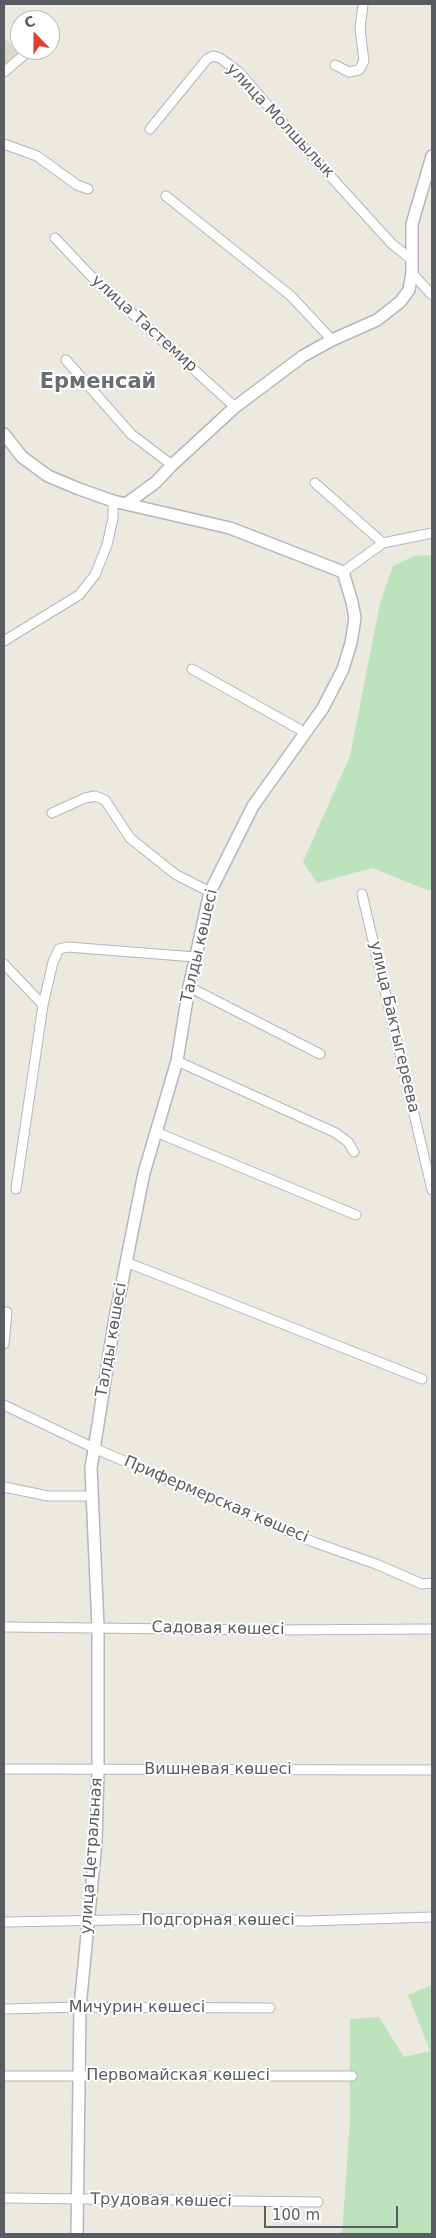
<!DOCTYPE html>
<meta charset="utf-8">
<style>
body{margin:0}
#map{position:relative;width:436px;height:2238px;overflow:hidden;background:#ece9e0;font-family:"DejaVu Sans",sans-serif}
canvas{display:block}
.frame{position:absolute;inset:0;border:5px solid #595d61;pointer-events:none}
.north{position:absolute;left:10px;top:10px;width:50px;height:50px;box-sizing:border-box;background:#fff;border:1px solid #bdbec0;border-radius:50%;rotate:338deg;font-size:14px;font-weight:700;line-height:20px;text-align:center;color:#595d61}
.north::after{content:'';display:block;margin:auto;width:18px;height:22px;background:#e33d2f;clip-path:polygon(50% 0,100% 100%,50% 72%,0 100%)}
.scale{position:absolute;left:264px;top:2206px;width:134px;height:22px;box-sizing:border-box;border:2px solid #595d61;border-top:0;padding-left:6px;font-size:15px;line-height:18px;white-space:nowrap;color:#595d61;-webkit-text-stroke:4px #fff;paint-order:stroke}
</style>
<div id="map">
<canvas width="436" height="2238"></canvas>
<div class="frame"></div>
<div class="north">С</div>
<div class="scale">100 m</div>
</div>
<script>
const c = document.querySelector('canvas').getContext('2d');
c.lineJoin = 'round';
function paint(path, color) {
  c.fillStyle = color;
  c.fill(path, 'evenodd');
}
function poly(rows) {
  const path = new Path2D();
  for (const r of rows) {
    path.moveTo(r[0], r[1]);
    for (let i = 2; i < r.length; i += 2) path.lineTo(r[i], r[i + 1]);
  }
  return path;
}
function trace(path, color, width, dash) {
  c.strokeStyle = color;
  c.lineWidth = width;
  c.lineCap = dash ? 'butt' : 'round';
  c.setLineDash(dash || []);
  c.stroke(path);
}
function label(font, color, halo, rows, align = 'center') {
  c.font = font + ' "DejaVu Sans",sans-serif';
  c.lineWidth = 4;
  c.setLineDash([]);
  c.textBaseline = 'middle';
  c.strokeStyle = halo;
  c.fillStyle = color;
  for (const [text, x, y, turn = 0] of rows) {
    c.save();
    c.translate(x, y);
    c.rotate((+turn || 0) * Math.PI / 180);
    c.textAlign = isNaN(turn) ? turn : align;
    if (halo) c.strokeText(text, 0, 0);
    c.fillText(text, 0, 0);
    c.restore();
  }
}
const education = poly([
 [4,39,23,50,4,65]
]);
const green = poly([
 [432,555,432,891,424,889,373,868,317,883,303,862,350,756,380,603,393,566,414,556],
 [432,1985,432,2234,342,2234,350,2120,350,2019,379,2017,404,2057,430,2051,408,1995]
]);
const minor = poly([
 [335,65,349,72,359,70,364,61,360,29,363,4],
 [4,72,24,55],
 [150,129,207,59,213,56,220,58,239,72,303,146,392,244,411,259],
 [4,144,37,156,77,185,88,189],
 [166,196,291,296,332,340],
 [55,238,90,275,235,407],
 [412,273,432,295],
 [66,360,131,434,172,465],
 [315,483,383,543],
 [343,572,383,543,432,533],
 [4,641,79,595,95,575,107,545,113,518,113,501],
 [192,669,306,733],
 [52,813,85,798,95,796,105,800,130,838,175,874,210,892],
 [362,894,432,1190],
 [4,964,43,1005],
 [189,987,320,1054],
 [177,1061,336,1133,348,1142,354,1152],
 [156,1132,356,1215],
 [16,1189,43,1005,53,962,59,949,68,947,195,957],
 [126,1262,422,1379],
 [4,1344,7,1312],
 [4,1405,96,1449,316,1543,376,1564,422,1584,432,1583],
 [4,1487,48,1496,91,1496],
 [4,1627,267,1630,432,1629],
 [4,1769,432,1770],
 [4,1922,170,1919,308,1921,432,1917],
 [4,2009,80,2007,270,2008],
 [4,2076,352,2076],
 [4,2198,318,2202]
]);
const tertiary = poly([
 [4,434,22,457,48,476,79,489,113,501,230,528,343,572,352,602,355,618,351,643,343,669,323,708,253,806,210,892,189,987,177,1061,144,1173,115,1318,91,1468,98,1627,98,1770,96,1842,80,2007,77,2234],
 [126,504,156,482,172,465,235,407,303,356,332,340,377,320,400,302,409,290,412,273,412,224,432,156]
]);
const streetNames = [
 ["улица Молшылык",280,121,47],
 ["улица Тастемир",144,324,42],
 ["Талды көшесі",200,946,-77],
 ["улица Бактыгереева",394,1027,77],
 ["Талды көшесі",112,1340,-80],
 ["Прифермерская көшесі",216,1500,23],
 ["Садовая көшесі",218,1629,1],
 ["Вишневая көшесі",218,1770],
 ["улица Цетральная",92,1856,-86],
 ["Подгорная көшесі",218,1921],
 ["Мичурин көшесі",137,2008],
 ["Первомайская көшесі",178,2076],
 ["Трудовая көшесі",161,2201,1]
];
const districtNames = [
 ["Ерменсай",98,383]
];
paint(education, '#dcd8ce');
paint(green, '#bde3bd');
trace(minor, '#b3b6bb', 11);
trace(tertiary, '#b3b6bb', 14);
trace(minor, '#fff', 9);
trace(tertiary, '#fff', 11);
label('16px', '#595d61', '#fff', streetNames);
label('bold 21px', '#6a6e73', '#fff', districtNames);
</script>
